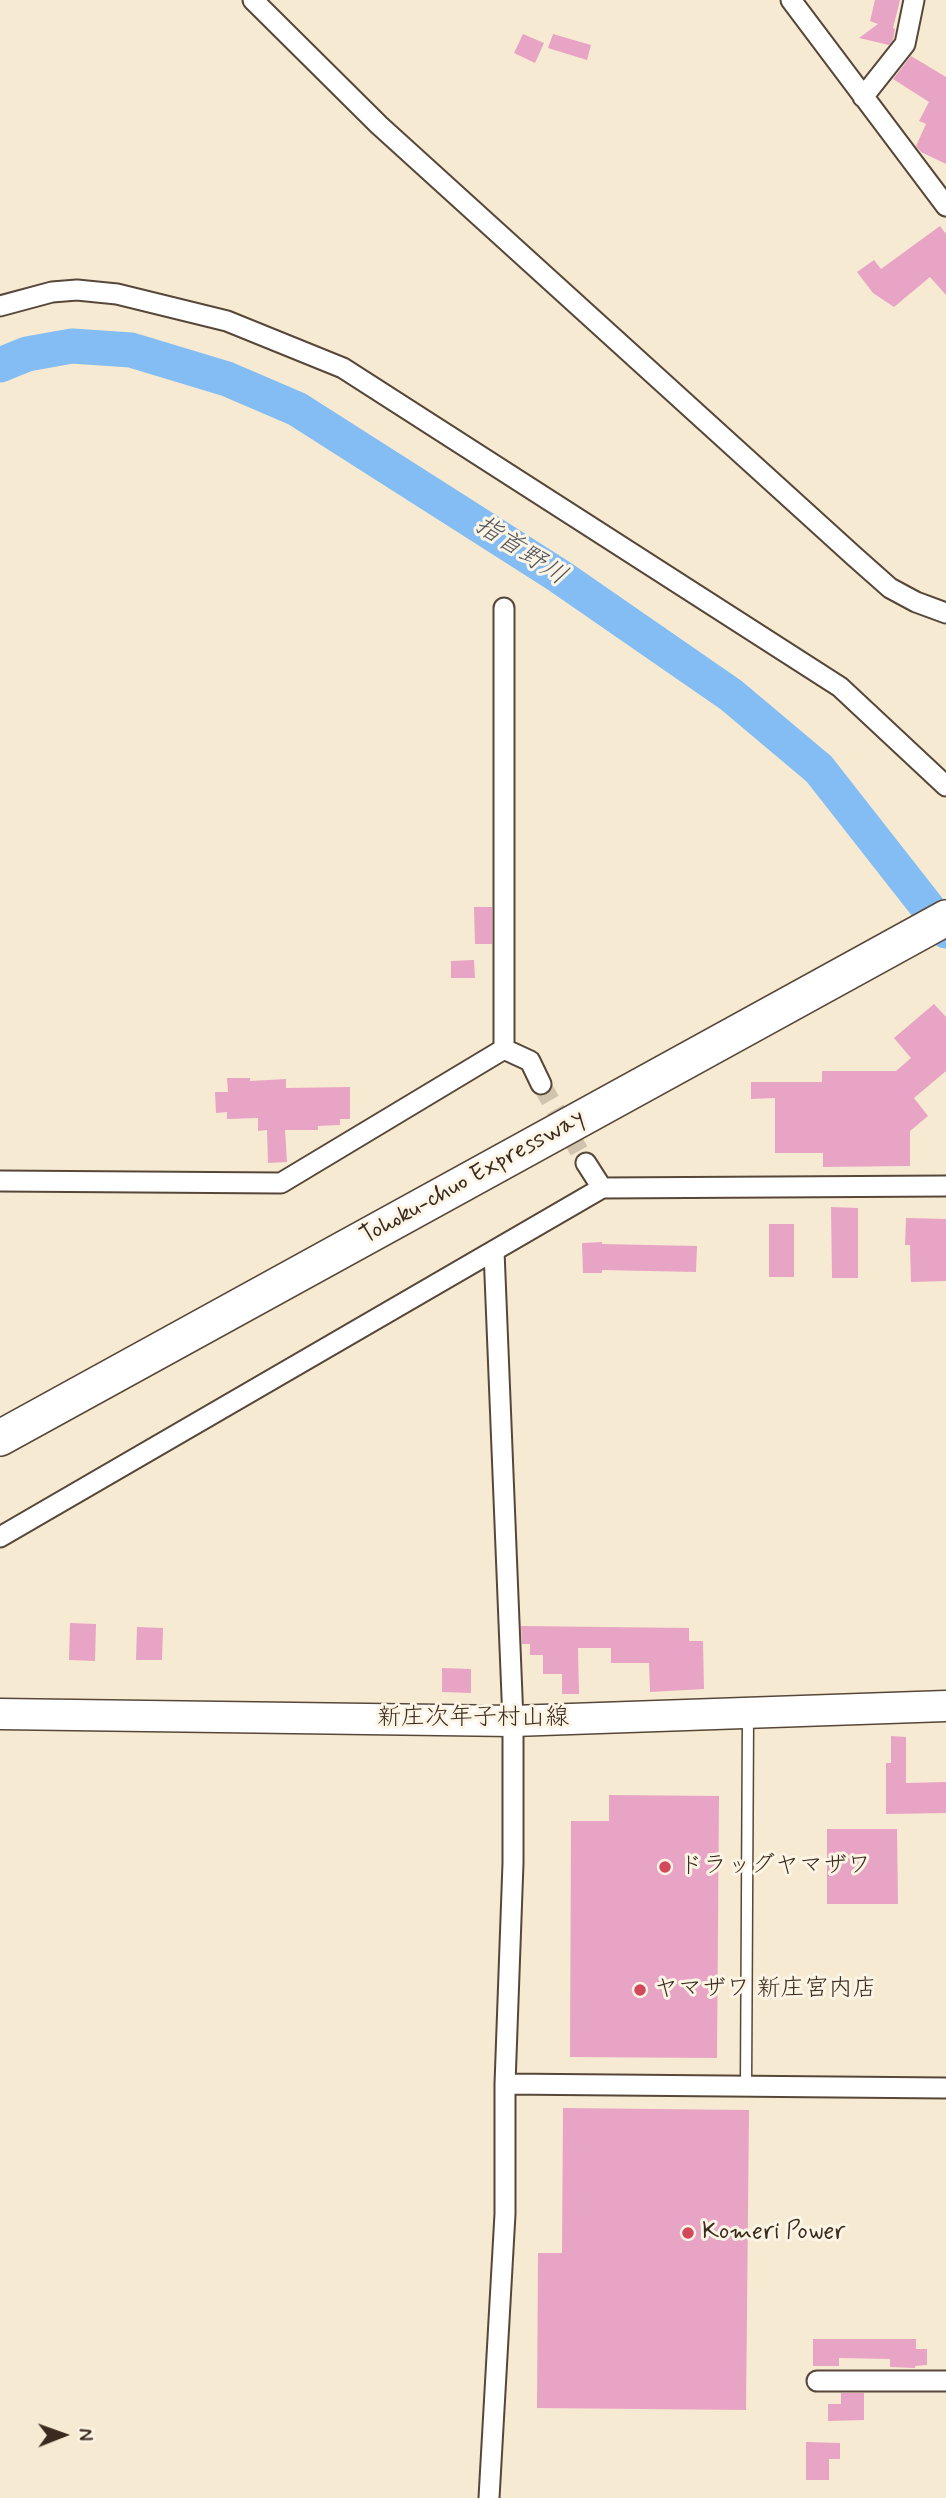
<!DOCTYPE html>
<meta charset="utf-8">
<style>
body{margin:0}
#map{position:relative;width:946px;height:2498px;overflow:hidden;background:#f6ead2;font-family:Mynerve,sans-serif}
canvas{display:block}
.north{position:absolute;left:28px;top:2400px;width:70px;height:70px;-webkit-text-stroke:5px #fcf5e5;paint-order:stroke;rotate:89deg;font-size:19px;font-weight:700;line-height:28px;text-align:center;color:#3b2a1e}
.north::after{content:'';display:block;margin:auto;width:24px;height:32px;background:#3b2a1e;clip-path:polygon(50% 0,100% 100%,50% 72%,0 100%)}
</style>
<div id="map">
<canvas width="946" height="2498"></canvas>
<div class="north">N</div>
</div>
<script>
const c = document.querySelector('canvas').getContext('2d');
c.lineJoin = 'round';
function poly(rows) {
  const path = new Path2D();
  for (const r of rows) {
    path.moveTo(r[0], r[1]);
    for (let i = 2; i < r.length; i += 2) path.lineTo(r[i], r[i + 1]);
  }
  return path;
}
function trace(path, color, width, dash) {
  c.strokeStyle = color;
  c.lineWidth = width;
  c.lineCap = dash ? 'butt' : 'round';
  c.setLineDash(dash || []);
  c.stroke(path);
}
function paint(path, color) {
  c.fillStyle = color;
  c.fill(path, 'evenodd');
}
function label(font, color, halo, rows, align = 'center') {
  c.font = font + ' Mynerve,"Klee One",sans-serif';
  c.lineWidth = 6;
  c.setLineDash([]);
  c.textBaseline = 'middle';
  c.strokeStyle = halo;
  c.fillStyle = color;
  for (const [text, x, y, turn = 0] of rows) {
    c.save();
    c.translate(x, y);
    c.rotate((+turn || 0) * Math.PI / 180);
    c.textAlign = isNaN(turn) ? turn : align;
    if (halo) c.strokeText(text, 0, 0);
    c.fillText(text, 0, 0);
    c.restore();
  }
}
const river = poly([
 [0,365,27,354,72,346,131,350,227,379,297,409,559,576,731,695,819,769,946,931]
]);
const building = poly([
 [875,0,900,0,893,28,895,29,893,40,889,45,859,38,878,24,870,21],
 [523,34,544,43,535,63,514,53],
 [553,34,591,45,587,60,548,48],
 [911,56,946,77,946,164,921,152,916,146,926,124,919,121,929,102,893,79],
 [940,226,946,234,946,295,930,277,894,307,873,293,857,272,874,260,881,269],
 [474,907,492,907,492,944,475,944],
 [474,960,475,978,451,978,451,961],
 [934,1004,946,1017,946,1071,914,1098,928,1116,910,1131,910,1166,823,1167,823,1153,775,1153,775,1098,751,1099,751,1082,822,1082,822,1071,896,1071,911,1058,894,1038],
 [227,1078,250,1078,250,1081,286,1079,286,1088,350,1087,350,1119,340,1119,340,1125,318,1126,318,1130,285,1130,287,1162,268,1163,267,1130,258,1131,258,1118,227,1119,227,1112,216,1113,215,1092,228,1092],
 [831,1207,858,1208,858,1278,832,1278],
 [906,1218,946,1219,946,1281,911,1282,910,1245,905,1245],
 [769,1224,794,1224,794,1277,769,1277],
 [602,1242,602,1244,697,1246,696,1272,602,1270,602,1273,583,1273,582,1243],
 [70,1623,96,1624,95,1661,69,1660],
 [521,1626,689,1628,689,1641,703,1641,704,1689,650,1692,649,1663,611,1663,611,1648,578,1648,579,1694,562,1694,562,1674,543,1674,543,1655,530,1655,530,1644,522,1644],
 [137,1627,163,1628,162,1660,136,1660],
 [442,1668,471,1669,471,1693,442,1692],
 [891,1736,906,1737,906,1783,946,1782,946,1813,886,1814,886,1763,891,1763],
 [609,1795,719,1796,717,2058,570,2057,571,1821,609,1821],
 [827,1829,897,1829,898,1904,827,1904],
 [563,2108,749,2110,746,2410,537,2408,538,2253,562,2253],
 [813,2339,916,2339,916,2349,927,2349,927,2365,915,2366,915,2368,890,2367,890,2359,839,2358,839,2366,813,2366],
 [841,2393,864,2393,864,2420,828,2421,828,2404,841,2404],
 [806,2442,840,2443,840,2459,829,2459,829,2480,806,2480]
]);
const minorTunnel = poly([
 [541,1084,586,1163]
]);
const service = poly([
 [746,2086,748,1717]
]);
const minor = poly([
 [253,0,379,125,855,557,890,588,916,602,946,613],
 [791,0,946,206],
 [863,97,905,44,914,0],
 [0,306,52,292,77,290,117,294,227,321,343,368,840,687,946,786],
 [504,1049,504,608],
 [586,1163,602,1188,946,1186],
 [0,1181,281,1183,504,1049,530,1061,541,1084],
 [0,1537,602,1188],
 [505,2084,946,2088],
 [817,2381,946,2381],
 [489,2498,505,2214,505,2084,513,1863,513,1721,494,1251]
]);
const primary = poly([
 [0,1714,513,1721,946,1706]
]);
const motorway = poly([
 [0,1438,946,918]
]);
const markers = [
 [665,1867,7,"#d1495b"],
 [640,1990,7,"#d1495b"],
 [688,2233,7,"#d1495b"]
];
const streetNames = [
 ["Tohoku-chuo Expressway",473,1178,-29],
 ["新庄次年子村山線",473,1719]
];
const poiNames = [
 ["ドラッグヤマザワ",679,1867],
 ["ヤマザワ 新庄宮内店",654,1990],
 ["Komeri Power",702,2233]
];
const waterNames = [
 ["指首野川",520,552,33]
];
trace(river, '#84bcf4', 35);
paint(building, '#e8a4c4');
trace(minorTunnel, '#d1c4ae', 19, [19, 10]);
trace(service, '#574739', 13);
trace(minor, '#574739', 23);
trace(primary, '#574739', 33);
trace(motorway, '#574739', 38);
trace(service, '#fff', 10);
trace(minor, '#fff', 19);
trace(primary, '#fff', 30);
trace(motorway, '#fff', 35);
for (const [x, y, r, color] of markers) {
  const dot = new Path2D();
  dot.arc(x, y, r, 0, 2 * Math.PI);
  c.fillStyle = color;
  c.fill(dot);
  trace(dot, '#fcf5e5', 2.5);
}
label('24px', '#3b2a1e', '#fcf5e5', streetNames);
label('24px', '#3b2a1e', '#fcf5e5', poiNames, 'left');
label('italic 26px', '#51565e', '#fcf5e5', waterNames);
</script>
